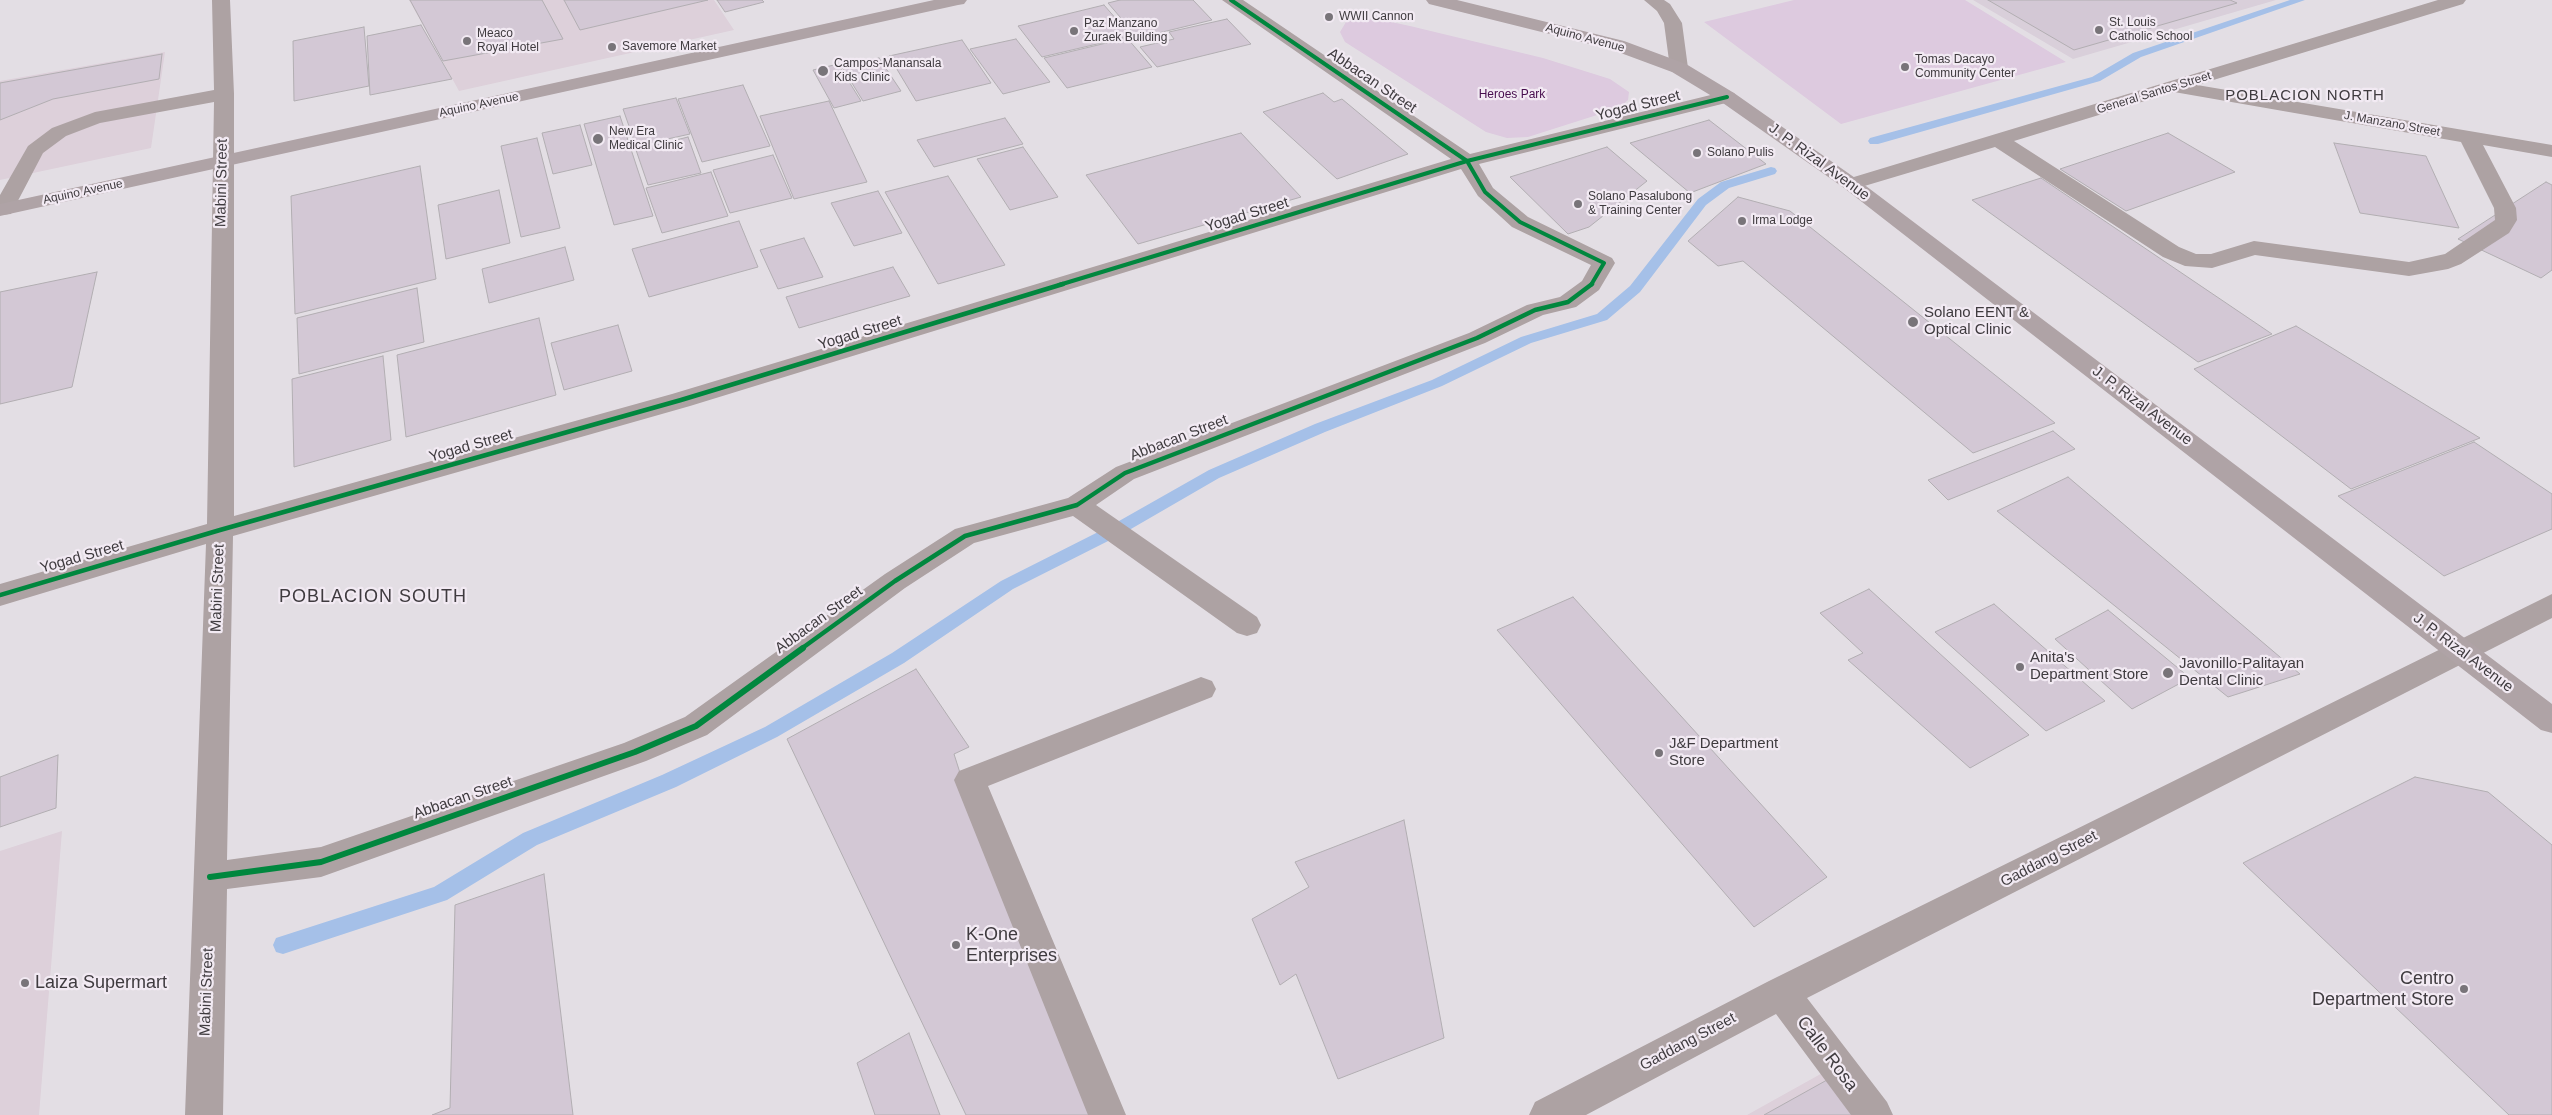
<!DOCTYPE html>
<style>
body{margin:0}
canvas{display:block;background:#e3dee4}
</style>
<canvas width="2552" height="1115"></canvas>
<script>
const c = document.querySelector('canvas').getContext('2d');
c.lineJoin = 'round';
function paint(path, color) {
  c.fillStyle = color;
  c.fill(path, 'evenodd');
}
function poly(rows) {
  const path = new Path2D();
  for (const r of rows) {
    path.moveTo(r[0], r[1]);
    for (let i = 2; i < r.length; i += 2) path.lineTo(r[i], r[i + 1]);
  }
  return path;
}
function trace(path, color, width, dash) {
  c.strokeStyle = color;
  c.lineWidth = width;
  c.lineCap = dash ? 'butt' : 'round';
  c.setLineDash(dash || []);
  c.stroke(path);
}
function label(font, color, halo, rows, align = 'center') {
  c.font = font + ' Arial,sans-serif';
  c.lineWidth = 4.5;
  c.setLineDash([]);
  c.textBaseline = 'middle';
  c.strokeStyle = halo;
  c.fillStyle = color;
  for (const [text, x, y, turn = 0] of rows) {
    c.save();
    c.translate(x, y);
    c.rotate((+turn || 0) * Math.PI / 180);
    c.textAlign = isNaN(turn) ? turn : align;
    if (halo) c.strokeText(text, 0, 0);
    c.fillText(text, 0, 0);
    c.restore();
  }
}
const commercial = poly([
 [409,0,714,0,734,30,459,91],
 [165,52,151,148,0,180,0,81],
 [62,831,39,1115,0,1115,0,851],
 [1826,1071,1859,1115,1747,1115]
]);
const built = poly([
 [1973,0,2276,0,2073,59]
]);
const green = poly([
 [1794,0,1965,0,2066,62,1841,124,1704,22],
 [1359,19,1382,20,1410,26,1543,58,1610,79,1629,92,1628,100,1619,108,1528,137,1507,138,1486,132,1345,42,1340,32,1346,22]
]);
const stream = poly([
 [2290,0,2305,0,2141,57,2100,81,1878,144,1870,144,1868,141,1870,138,2092,77,2133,53,2290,0],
 [1771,167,1775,168,1777,171,1775,174,1729,188,1706,205,1640,292,1607,320,1531,343,1442,386,1325,432,1219,478,1124,533,1013,589,904,663,777,737,676,787,537,845,447,900,283,954,276,952,273,945,276,938,434,887,523,833,662,775,765,727,892,653,1001,581,1112,525,1209,470,1315,424,1432,380,1521,337,1597,314,1630,286,1698,199,1721,182,1771,167]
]);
const building = poly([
 [410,0,542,0,563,39,443,61,410,0],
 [564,0,708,0,580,30,564,0],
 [717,0,762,0,764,2,725,12,717,0],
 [1120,0,1193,0,1212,20,1138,38,1108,3,1120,0],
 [1988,0,2230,0,2237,3,2074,50,1988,0],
 [1104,5,1131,36,1042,57,1018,26,1104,5],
 [1227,19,1251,44,1157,67,1140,47,1174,39,1169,32,1227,19],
 [421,25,452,79,370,95,367,36,421,25],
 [364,27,369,86,294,101,293,41,364,27],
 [1127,38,1152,67,1067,88,1044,58,1127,38],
 [1016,39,1050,82,1003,94,970,49,1016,39],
 [962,40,991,83,916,101,889,56,962,40],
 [162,54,159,79,53,99,0,120,0,83,162,54],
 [879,58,901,91,863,101,842,67,879,58],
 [838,64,861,101,834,108,813,70,838,64],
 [743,85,770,146,702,162,678,99,743,85],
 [1323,93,1334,102,1342,99,1408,154,1337,179,1263,112,1323,93],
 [676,98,690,134,636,146,623,109,676,98],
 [829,101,867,182,794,199,760,116,829,101],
 [620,116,653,216,614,225,584,124,620,116],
 [1005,118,1023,144,934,167,917,140,1005,118],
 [1709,120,1766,164,1690,193,1630,143,1709,120],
 [580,125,592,165,553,174,542,133,580,125],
 [1241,133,1301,197,1138,244,1086,175,1241,133],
 [2168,133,2235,172,2126,211,2060,169,2168,133],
 [688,137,701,173,648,185,636,150,688,137],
 [537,138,560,228,521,237,501,146,537,138],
 [2334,143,2426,156,2459,228,2360,213,2334,143],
 [1023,147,1058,197,1010,210,977,159,1023,147],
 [1607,147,1647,181,1589,227,1568,234,1510,177,1607,147],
 [773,155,792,198,730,213,713,170,773,155],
 [420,166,436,279,295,314,291,196,420,166],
 [711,172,728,216,662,233,646,188,711,172],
 [948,176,1005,265,938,284,885,192,948,176],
 [2041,178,2272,334,2198,362,1972,200,2041,178],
 [2546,182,2552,185,2552,270,2541,278,2458,239,2546,182],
 [499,190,510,243,446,259,438,205,499,190],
 [878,191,902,233,854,246,831,203,878,191],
 [1738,197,1790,211,2055,423,1973,453,1743,261,1718,266,1688,241,1738,197],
 [739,221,758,267,649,297,632,249,739,221],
 [804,238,823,277,778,289,760,250,804,238],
 [565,247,574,280,489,303,482,269,565,247],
 [893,267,910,296,799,328,786,297,893,267],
 [97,272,72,387,0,404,0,292,97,272],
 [417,288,424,342,299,374,297,318,417,288],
 [539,318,556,395,406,437,397,355,539,318],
 [618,325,632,371,564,390,551,343,618,325],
 [2296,326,2480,438,2351,489,2194,369,2296,326],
 [383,356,391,440,294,467,292,379,383,356],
 [2053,431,2075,449,1948,500,1928,480,2053,431],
 [2474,442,2552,494,2552,529,2444,576,2338,496,2474,442],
 [2068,477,2300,674,2228,697,1997,511,2068,477],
 [1869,589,2029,735,1970,768,1848,660,1863,653,1820,613,1869,589],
 [1573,597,1827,877,1754,927,1497,630,1573,597],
 [1994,604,2105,701,2046,731,1935,632,1994,604],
 [2108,610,2190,678,2132,709,2055,639,2108,610],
 [916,669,969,747,954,754,961,776,1091,1115,966,1115,787,739,916,669],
 [58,755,56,808,0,827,0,777,58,755],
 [2415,777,2488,792,2552,845,2552,1115,2509,1115,2243,863,2415,777],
 [1404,820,1444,1038,1338,1079,1296,974,1280,985,1252,919,1309,887,1295,862,1404,820],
 [544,874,573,1115,432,1115,450,1108,455,905,544,874],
 [909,1033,940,1115,875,1115,857,1063,909,1033],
 [1827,1080,1854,1115,1764,1115,1827,1080]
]);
const minor = poly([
 [212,0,230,0,234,94,234,516,672,394,1451,159,1222,0,1243,0,1470,154,1727,91,1734,93,1737,97,1734,101,1479,164,1493,188,1528,217,1612,258,1615,263,1599,290,1576,307,1543,315,1485,343,1134,479,1096,505,1257,617,1261,625,1257,633,1247,636,1237,633,1073,516,974,543,905,588,707,735,646,761,321,877,227,889,223,1115,185,1115,206,544,0,606,0,584,207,524,214,102,100,123,66,136,43,153,11,214,0,215,0,195,28,146,52,128,95,112,214,90,212,0],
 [1461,169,1478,196,1512,227,1591,265,1582,281,1560,297,1527,305,1469,333,1116,467,1068,498,955,529,885,574,685,717,624,743,321,847,227,860,233,536,690,406,1461,169],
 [1644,0,1664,0,1670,4,1682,23,1688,68,1686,72,1672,72,1670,68,1664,23,1657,11,1644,0],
 [2438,0,2466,0,2463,4,2197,85,2552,145,2552,157,2483,145,2516,208,2517,220,2509,233,2461,264,2448,269,2409,276,2255,255,2212,268,2185,266,2163,257,1995,147,1851,190,1844,188,1841,184,1844,180,2438,0],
 [2174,92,2461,142,2494,208,2495,220,2445,254,2409,262,2254,241,2211,254,2196,254,2179,247,2014,141,2174,92],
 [2552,594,2552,618,1807,998,1887,1102,1893,1115,1851,1115,1776,1014,1586,1115,1529,1115,1535,1102,1769,981,2552,594],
 [1201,677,1212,681,1216,689,1212,697,988,786,1126,1115,1088,1115,954,780,959,771,1201,677]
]);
const major = poly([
 [934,0,967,0,964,4,958,5,0,216,0,204,934,0],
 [1426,0,1457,0,1624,41,1686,64,1734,93,1858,180,2552,704,2552,733,2541,730,1844,188,1720,101,1672,72,1610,49,1429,4,1426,0]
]);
const cyclewayFar2 = poly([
 [1231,0,1467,161,1485,192,1520,222,1604,263,1591,285],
 [1059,285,1467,161,1727,97]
]);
const cyclewayFar1 = poly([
 [0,595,220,530,681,400,1063,284],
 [801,649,895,581,965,536,1077,505,1125,473,1477,338,1535,310,1568,302,1592,284]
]);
const cycleway = poly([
 [210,877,321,862,635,752,696,726,803,648]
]);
const markers = [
 [1329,17,5,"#787479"],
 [2099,30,5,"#787479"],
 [1074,31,5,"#787479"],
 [467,41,5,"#787479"],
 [612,47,5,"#787479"],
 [1905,67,5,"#787479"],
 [823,71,6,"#787479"],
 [598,139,6,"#787479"],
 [1697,153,5,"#787479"],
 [1578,204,5,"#787479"],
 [1742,221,5,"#787479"],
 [1913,322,6,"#787479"],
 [2020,667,5,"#787479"],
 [2168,673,6,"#787479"],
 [1659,753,5,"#787479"],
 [956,945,5,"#787479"],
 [25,983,5,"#787479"],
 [2464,989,5,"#787479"]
];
const farPoinames = [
 ["WWII Cannon",1339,17],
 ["St. Louis",2109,23],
 ["Catholic School",2109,37],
 ["Paz Manzano",1084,24],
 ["Zuraek Building",1084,38],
 ["Meaco",477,34],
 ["Royal Hotel",477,48],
 ["Savemore Market",622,47],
 ["Tomas Dacayo",1915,60],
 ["Community Center",1915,74],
 ["Campos-Manansala",834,64],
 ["Kids Clinic",834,78],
 ["New Era",609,132],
 ["Medical Clinic",609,146],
 ["Solano Pulis",1707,153],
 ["Solano Pasalubong",1588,197],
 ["& Training Center",1588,211],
 ["Irma Lodge",1752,221]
];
const farStreetnames = [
 ["Aquino Avenue",1585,38,15],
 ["General Santos Street",2154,93,-17],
 ["Aquino Avenue",479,105,-12],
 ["J. Manzano Street",2392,124,10],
 ["Aquino Avenue",83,192,-12]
];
const farParknames = [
 ["Heroes Park",1512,95]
];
const streetNames = [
 ["Abbacan Street",1372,81,34],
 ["Yogad Street",1638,106,-14],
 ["J. P. Rizal Avenue",1819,162,36],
 ["Mabini Street",222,183,-89],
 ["Yogad Street",1247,215,-17],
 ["Yogad Street",860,333,-17],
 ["J. P. Rizal Avenue",2142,406,37],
 ["Abbacan Street",1179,438,-21],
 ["Yogad Street",471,446,-16],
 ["Yogad Street",82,557,-16],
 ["Mabini Street",218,588,-88],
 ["Abbacan Street",819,620,-36],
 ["J. P. Rizal Avenue",2463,653,37],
 ["Abbacan Street",463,798,-19],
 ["Gaddang Street",2049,859,-27],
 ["Mabini Street",207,992,-88],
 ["Gaddang Street",1688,1042,-28]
];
const farQuarternames = [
 ["POBLACION NORTH",2305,96]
];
const poiNames = [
 ["Solano EENT &",1924,313],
 ["Optical Clinic",1924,330],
 ["Anita's",2030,658],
 ["Department Store",2030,675],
 ["Javonillo-Palitayan",2179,664],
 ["Dental Clinic",2179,681],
 ["J&F Department",1669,744],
 ["Store",1669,761]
];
const quarterNames = [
 ["POBLACION SOUTH",373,597]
];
const nearPoinames = [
 ["K-One",966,935],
 ["Enterprises",966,956],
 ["Centro",2454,979,"right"],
 ["Department Store",2454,1000,"right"],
 ["Laiza Supermart",35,983]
];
const nearStreetnames = [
 ["Calle Rosa",1827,1054,53]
];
paint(commercial, '#ddd0da');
paint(built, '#d9cfda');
paint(green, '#ddcadf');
paint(stream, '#a5c0e8');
paint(building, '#d3c8d5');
trace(building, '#b2aeb2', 1);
paint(minor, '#ada2a3');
paint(major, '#afa3a6');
trace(cyclewayFar2, '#00873e', 4);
trace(cyclewayFar1, '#00873e', 4.5);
trace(cycleway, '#00873e', 6);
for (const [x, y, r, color] of markers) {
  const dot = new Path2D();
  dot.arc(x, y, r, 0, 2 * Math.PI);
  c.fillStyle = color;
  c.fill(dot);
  trace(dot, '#f2eaf3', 2);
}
label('12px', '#3f3b3f', '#f2eaf3', farPoinames, 'left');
label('12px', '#3f3b3f', '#f2eaf3', farStreetnames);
label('12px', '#470d4e', '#f2eaf3', farParknames);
label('15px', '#3f3b3f', '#f2eaf3', streetNames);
c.letterSpacing = '1px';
label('15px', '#3f3b3f', '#f2eaf3', farQuarternames);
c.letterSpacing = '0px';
label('15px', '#3f3b3f', '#f2eaf3', poiNames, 'left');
c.letterSpacing = '1px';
label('18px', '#3f3b3f', '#f2eaf3', quarterNames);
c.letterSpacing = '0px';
label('18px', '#3f3b3f', '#f2eaf3', nearPoinames, 'left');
label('18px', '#3f3b3f', '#f2eaf3', nearStreetnames);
</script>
